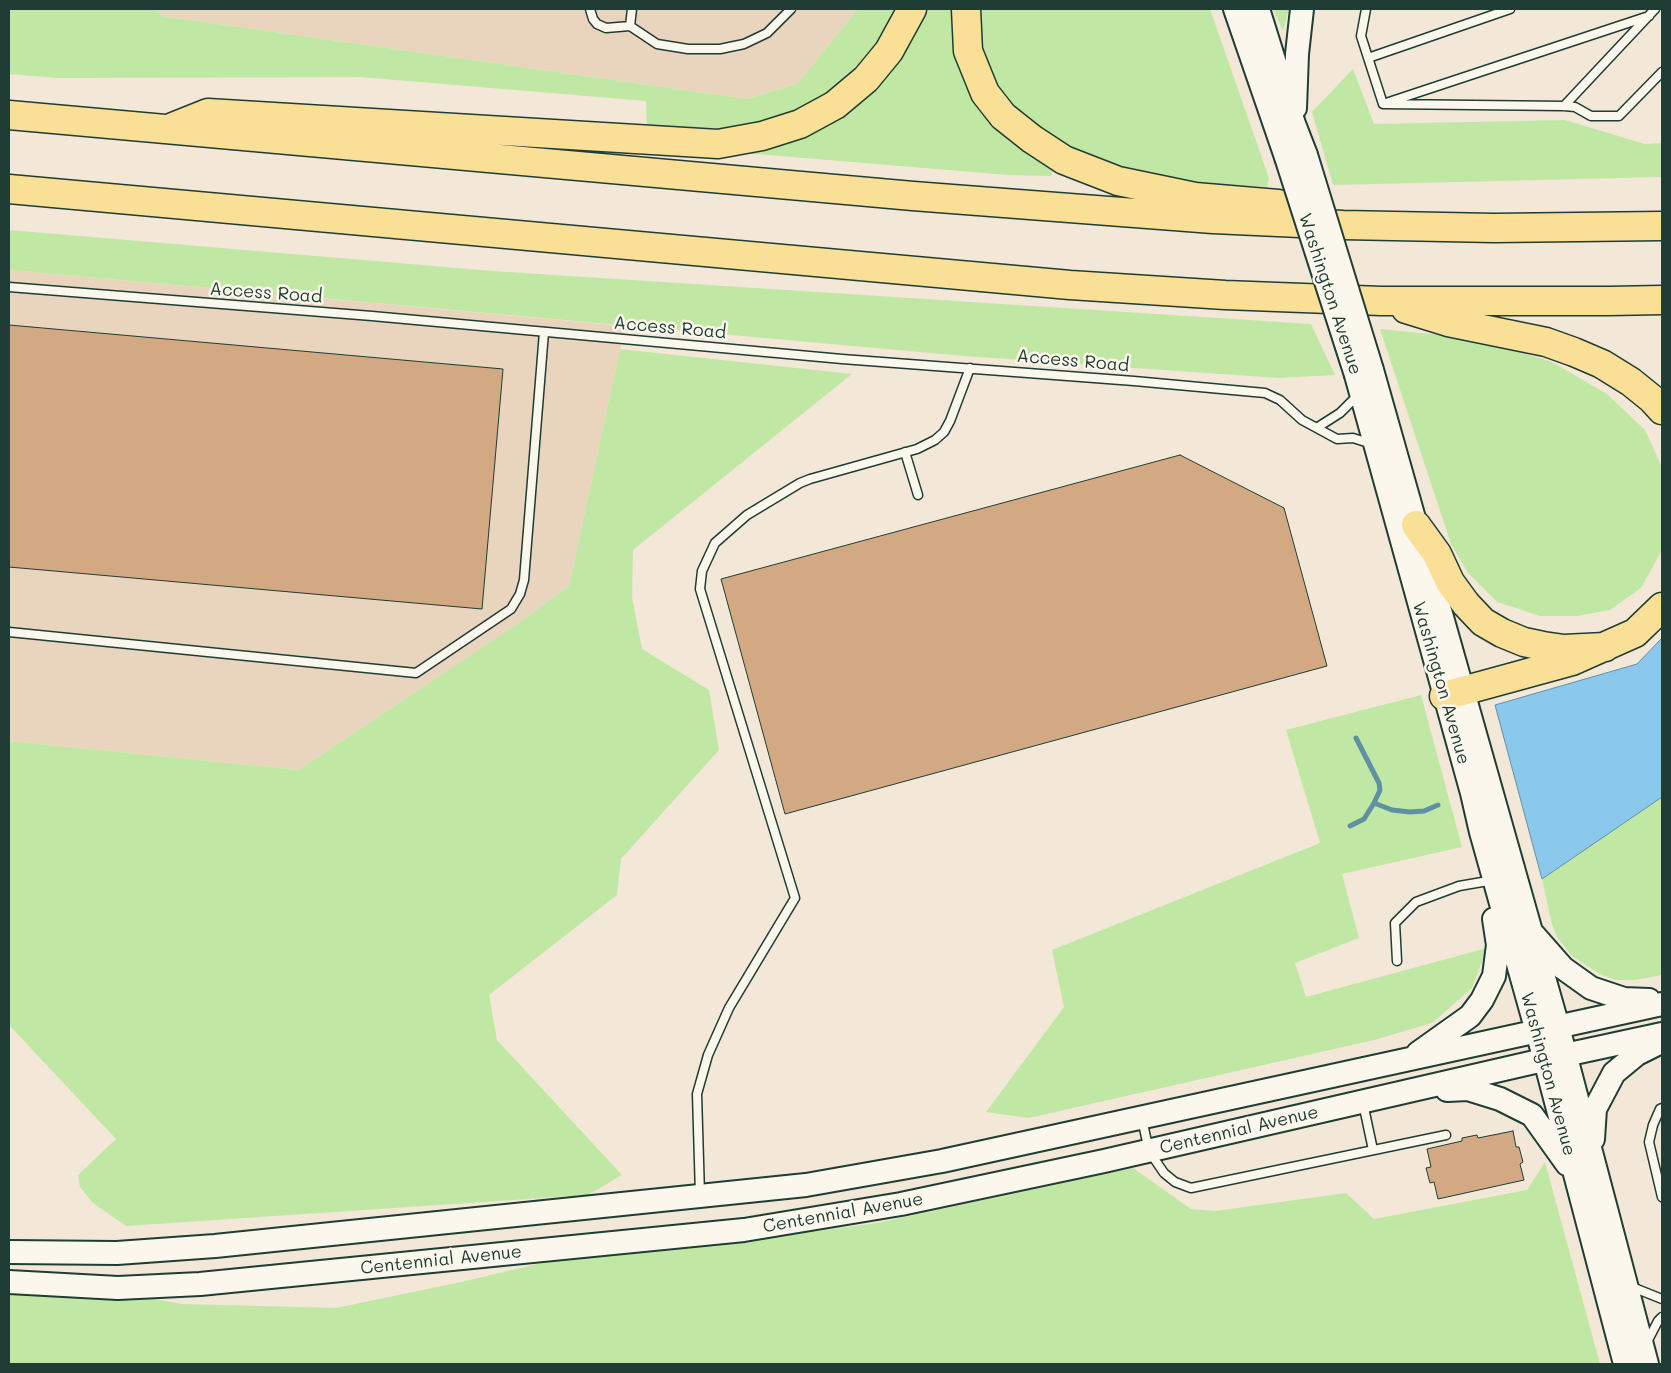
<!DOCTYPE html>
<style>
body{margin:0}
#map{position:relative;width:1671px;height:1373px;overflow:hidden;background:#f3e7d7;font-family:Mali,sans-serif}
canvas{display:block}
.frame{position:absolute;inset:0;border:10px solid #1f3d34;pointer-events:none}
</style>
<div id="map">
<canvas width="1671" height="1373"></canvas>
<div class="frame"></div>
</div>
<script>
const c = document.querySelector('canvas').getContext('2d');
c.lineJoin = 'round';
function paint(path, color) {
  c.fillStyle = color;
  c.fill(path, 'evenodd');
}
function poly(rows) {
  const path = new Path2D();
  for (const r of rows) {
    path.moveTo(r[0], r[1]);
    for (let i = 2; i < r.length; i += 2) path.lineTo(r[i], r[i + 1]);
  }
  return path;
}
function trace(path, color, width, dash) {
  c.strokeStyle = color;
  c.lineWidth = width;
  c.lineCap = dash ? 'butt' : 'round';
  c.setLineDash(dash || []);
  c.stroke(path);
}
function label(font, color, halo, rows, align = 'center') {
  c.font = font + ' Mali,sans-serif';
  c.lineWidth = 5;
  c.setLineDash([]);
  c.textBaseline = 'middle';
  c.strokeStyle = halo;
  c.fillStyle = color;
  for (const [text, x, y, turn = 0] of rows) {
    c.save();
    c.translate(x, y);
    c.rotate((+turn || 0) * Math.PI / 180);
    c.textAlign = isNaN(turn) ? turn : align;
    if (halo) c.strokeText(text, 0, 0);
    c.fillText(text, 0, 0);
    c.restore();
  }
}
const built = poly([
 [155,9,858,9,797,84,747,99,162,16],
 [9,270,625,326,569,586,517,624,299,770,9,741]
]);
const green = poly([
 [9,9,155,9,162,16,747,99,797,84,858,9,898,9,870,58,856,74,800,112,759,126,723,131,647,132,646,101,360,77,59,78,9,74],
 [921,9,954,9,955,36,1053,168,1051,176,1008,175,732,152,795,137],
 [977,9,1210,9,1269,178,1267,187,1170,181,1125,171,1084,155,1051,138,1020,114,991,82,978,49],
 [1273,9,1289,9,1283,31],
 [1353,69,1374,124,1565,120,1645,144,1662,143,1662,177,1333,185,1312,112],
 [9,230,493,271,1311,324,1335,375,1279,378,964,356,9,270],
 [1380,329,1472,338,1552,362,1607,394,1645,430,1662,467,1662,550,1641,588,1610,610,1577,616,1540,616,1497,602,1468,573,1451,544],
 [620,349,852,374,633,550,632,597,642,649,709,690,719,750,621,859,617,895,489,995,497,1040,622,1175,588,1195,126,1226,93,1203,80,1187,78,1175,116,1139,9,1025,9,741,299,770,517,624,569,586],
 [1421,695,1462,847,1342,874,1359,938,1295,963,1306,997,1487,948,1472,988,1432,1023,1374,1040,1029,1118,986,1112,1064,1007,1052,950,1320,843,1286,730],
 [1662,797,1662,975,1635,980,1615,980,1600,974,1584,964,1571,955,1557,937,1552,924,1542,879],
 [1545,1162,1600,1364,9,1364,9,1274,182,1304,336,1308,461,1282,593,1251,752,1240,877,1223,1133,1168,1191,1209,1215,1211,1346,1193,1374,1219,1527,1190]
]);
const water = poly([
 [1662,638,1662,797,1542,879,1495,705,1637,664,1662,638]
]);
const stream = poly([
 [1356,738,1379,783,1380,790,1374,803],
 [1350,826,1364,819,1374,803,1392,810,1410,812,1424,811,1438,805]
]);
const building = poly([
 [9,325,503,369,482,609,9,567,9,325],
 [1180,455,1284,508,1327,666,785,814,721,579,1180,455],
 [1513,1131,1516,1147,1519,1147,1523,1162,1520,1164,1524,1180,1438,1199,1434,1182,1430,1183,1426,1168,1431,1167,1427,1149,1462,1141,1462,1138,1477,1135,1478,1138,1513,1131]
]);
const lane = poly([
 [590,9,593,19,597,24,606,28,630,26,657,44,688,49,720,49,744,44,767,33,791,9],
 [1366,9,1361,36,1383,104,1564,106,1575,107,1591,116,1619,116,1662,72],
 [630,26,632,9],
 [1368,58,1510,9],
 [1389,102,1649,16],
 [1564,106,1655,9],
 [9,287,372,316,842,359,1134,381,1265,393,1280,400,1302,420,1337,439,1353,438,1372,444],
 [1318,427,1340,413,1359,394],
 [905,452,918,495],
 [9,632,416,673,511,609,520,594,524,580,544,332],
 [1397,961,1395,923,1416,902,1459,886,1488,881],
 [1363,1103,1373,1150],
 [1662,1108,1660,1109,1653,1125,1649,1142,1662,1197],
 [1142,1119,1149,1151,1164,1173,1175,1182,1191,1188,1446,1135],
 [700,1195,697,1094,708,1055,729,1008,795,898,700,589,702,571,715,543,747,515,800,483,810,479,917,449,935,440,944,432,950,421,970,368],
 [1632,1287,1662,1299],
 [1646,1344,1658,1321,1662,1317]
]);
const secondary = poly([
 [1235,9,1286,157],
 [1258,9,1294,124,1306,155],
 [1295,108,1297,54,1302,9],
 [1372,370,1558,1027,1647,1364],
 [1356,375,1472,793,1481,832,1545,1060,1625,1364],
 [1534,935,1563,968,1591,988,1624,999,1649,1000],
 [1418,1053,1470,1016,1482,1000,1494,976,1498,945,1494,919],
 [1447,1090,1468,1089,1500,1099,1532,1115,1567,1164],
 [1593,1139,1595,1109,1614,1073,1637,1054,1661,1042],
 [9,1252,117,1253,215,1246,806,1185,942,1161,1662,1004],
 [9,1282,118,1288,200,1284,744,1230,901,1204,1104,1161,1565,1055,1662,1034]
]);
const highway = poly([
 [966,9,968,51,985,93,1003,116,1032,139,1064,160,1118,181,1195,197,1278,204,1293,209],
 [9,115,913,196,1213,219,1343,225,1494,228,1662,226],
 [173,127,208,113,718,144,762,136,800,124,835,105,866,79,889,51,912,9],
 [9,189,1070,285,1225,295,1381,301,1609,301,1662,300],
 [1406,309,1448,322,1546,342,1574,352,1602,364,1631,382,1652,399,1662,410],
 [1416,525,1437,554,1450,582,1466,604,1483,622,1502,633,1524,642,1543,646,1564,649,1605,647],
 [1444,696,1572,661,1635,633,1662,607]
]);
const secondaryBridge = poly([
 [1306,155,1372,370],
 [1286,157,1356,375]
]);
const streetNames = [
 ["Access Road",266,293,4],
 ["Washington Avenue",1330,294,72],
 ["Access Road",670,328,5],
 ["Access Road",1073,361,5],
 ["Washington Avenue",1441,683,74],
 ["Washington Avenue",1548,1074,75],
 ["Centennial Avenue",1239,1130,-13],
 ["Centennial Avenue",843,1213,-10],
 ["Centennial Avenue",441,1260,-6]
];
paint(built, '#e9d4be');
paint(green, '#c0e8a4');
paint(water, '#8bc9ec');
trace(water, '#6091a2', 1);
trace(stream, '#6091a2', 5);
paint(building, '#d3a984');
trace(building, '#1f3d34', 1);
trace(lane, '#1f3d34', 11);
trace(secondary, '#1f3d34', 26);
trace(highway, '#1f3d34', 31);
trace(lane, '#fbf7ec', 8);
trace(secondary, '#fbf7ec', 22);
trace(highway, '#fadf96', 28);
trace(secondaryBridge, '#1f3d34', 26, []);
trace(secondaryBridge, '#fbf7ec', 22);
label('18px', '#1f3d34', '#fbf7ec', streetNames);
</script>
